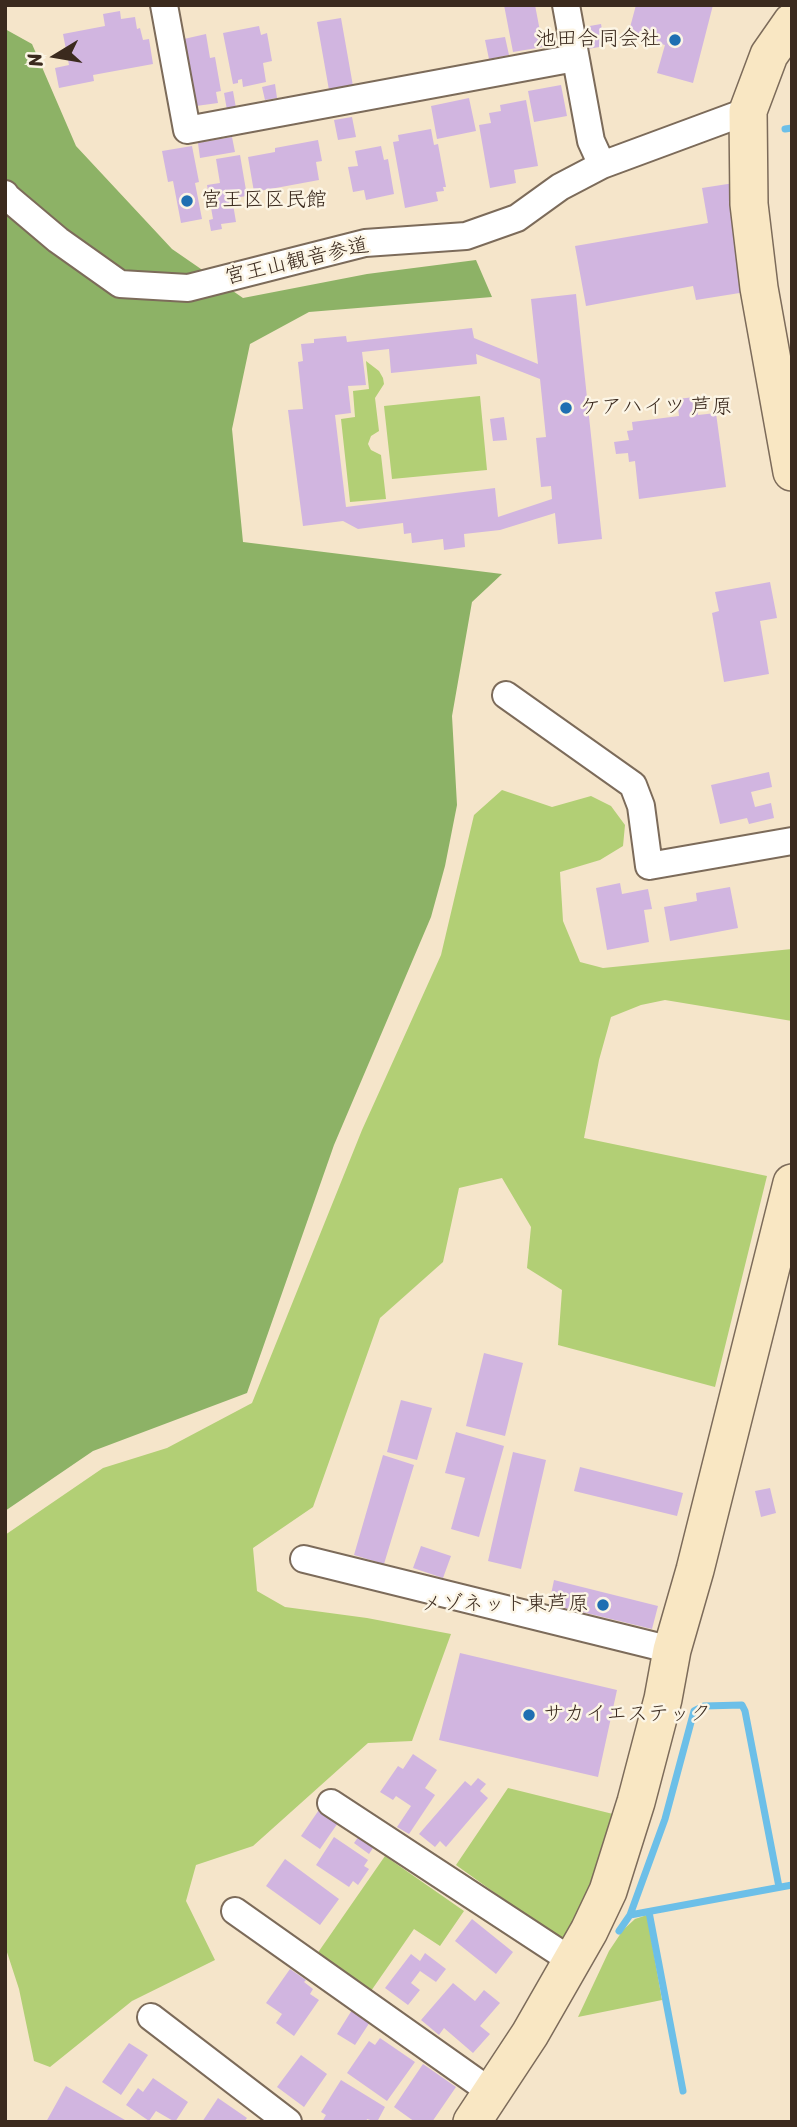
<!DOCTYPE html>
<meta charset="utf-8">
<style>
body{margin:0}
#map{position:relative;width:797px;height:2127px;overflow:hidden;background:#f5e5ca;font-family:Sriracha,sans-serif}
canvas{display:block}
.frame{position:absolute;inset:0;border:7px solid #3b2a1e;pointer-events:none}
.north{position:absolute;left:21px;top:21px;width:70px;height:70px;-webkit-text-stroke:5px #fcf5e5;paint-order:stroke;rotate:259deg;font-size:19px;font-weight:700;line-height:28px;text-align:center;color:#3b2a1e}
.north::after{content:'';display:block;margin:auto;width:24px;height:32px;background:#3b2a1e;clip-path:polygon(50% 0,100% 100%,50% 72%,0 100%)}
</style>
<div id="map">
<canvas width="797" height="2127"></canvas>
<div class="frame"></div>
<div class="north">N</div>
</div>
<script>
const c = document.querySelector('canvas').getContext('2d');
c.lineJoin = 'round';
function paint(path, color) {
  c.fillStyle = color;
  c.fill(path, 'evenodd');
}
function poly(rows) {
  const path = new Path2D();
  for (const r of rows) {
    path.moveTo(r[0], r[1]);
    for (let i = 2; i < r.length; i += 2) path.lineTo(r[i], r[i + 1]);
  }
  return path;
}
function trace(path, color, width, dash) {
  c.strokeStyle = color;
  c.lineWidth = width;
  c.lineCap = dash ? 'butt' : 'round';
  c.setLineDash(dash || []);
  c.stroke(path);
}
function label(font, color, halo, rows, align = 'center') {
  c.font = font + ' Sriracha,"Klee One",sans-serif';
  c.lineWidth = 5;
  c.setLineDash([]);
  c.textBaseline = 'middle';
  c.strokeStyle = halo;
  c.fillStyle = color;
  for (const [text, x, y, turn = 0] of rows) {
    c.save();
    c.translate(x, y);
    c.rotate((+turn || 0) * Math.PI / 180);
    c.textAlign = isNaN(turn) ? turn : align;
    if (halo) c.strokeText(text, 0, 0);
    c.fillText(text, 0, 0);
    c.restore();
  }
}
const green = poly([
 [366,361,379,371,383,378,384,384,375,398,379,431,371,436,368,444,371,450,381,455,386,499,350,502,341,419,355,417,353,391,369,389],
 [480,396,487,470,392,479,384,406],
 [502,790,552,807,591,796,611,806,625,825,623,846,600,860,560,872,563,921,580,962,603,968,792,949,792,1021,665,1000,641,1005,611,1017,599,1060,584,1138,767,1176,715,1387,558,1345,562,1290,527,1268,531,1227,502,1178,459,1188,443,1262,380,1318,313,1507,253,1548,257,1591,285,1607,367,1618,451,1634,412,1741,368,1743,253,1846,196,1865,186,1901,215,1960,132,2001,50,2067,34,2061,19,1989,5,1946,5,1535,103,1468,167,1448,252,1403,362,1130,441,955,474,815],
 [508,1788,617,1815,591,1897,566,1944,456,1865],
 [385,1856,464,1911,440,1946,414,1929,371,1991,317,1954],
 [647,1915,662,2000,578,2017,609,1951,623,1930,635,1919]
]);
const forest = poly([
 [5,29,32,44,76,146,172,249,243,298,367,274,476,260,492,297,309,312,250,344,232,429,243,542,502,574,472,602,452,716,457,805,445,866,431,917,334,1145,247,1393,93,1451,5,1511]
]);
const stream = poly([
 [785,129,792,128],
 [649,1912,683,2091],
 [630,1915,665,1819,694,1711,704,1706,742,1705,745,1711,779,1887],
 [619,1931,630,1915,792,1885]
]);
const building = poly([
 [504,5,535,5,543,47,513,52],
 [636,5,713,5,693,83,657,73,665,45,628,35],
 [120,11,121,19,135,17,137,29,140,28,143,40,149,39,153,64,93,75,94,81,59,88,55,68,69,65,63,34,105,26,103,14],
 [341,18,353,86,329,90,317,22],
 [601,24,605,46,588,49,584,27],
 [259,26,261,35,267,33,272,61,263,63,266,82,243,87,242,79,238,80,238,83,233,84,223,33],
 [206,34,210,58,215,57,221,91,216,92,218,103,196,106,184,39],
 [505,37,509,55,489,59,485,40],
 [275,84,277,98,265,100,262,87],
 [561,85,567,116,534,122,528,91],
 [233,91,236,108,227,110,224,93],
 [469,98,476,131,437,139,431,106],
 [526,100,538,166,514,170,516,183,490,188,479,125,491,123,489,113,501,111,500,105],
 [352,117,356,137,338,140,334,120],
 [431,129,434,145,438,144,446,187,443,187,444,191,436,192,438,201,405,208,393,142,399,141,398,135],
 [232,137,235,152,200,158,198,143],
 [318,140,322,161,316,162,319,180,254,192,248,157,275,152,275,148],
 [192,146,199,182,195,183,202,219,181,223,173,181,168,182,162,151],
 [381,146,384,160,388,159,394,194,366,200,364,190,353,192,348,167,358,166,355,151],
 [240,155,247,196,232,198,236,222,221,224,222,229,211,231,209,220,213,219,207,185,220,183,216,159],
 [734,183,752,291,696,300,693,286,586,306,575,246,708,223,702,188],
 [576,294,602,539,558,544,555,513,500,530,464,534,465,547,444,550,443,539,412,543,411,533,404,534,403,523,358,529,343,521,303,526,288,410,303,409,298,362,303,361,301,344,314,343,314,339,346,336,347,342,472,328,474,338,538,364,531,299],
 [389,349,391,373,477,364,476,354,540,379,546,437,536,438,541,487,551,486,552,499,498,517,495,488,346,507,335,415,351,413,348,386,366,385,362,352],
 [695,397,698,415,716,413,726,487,639,499,635,461,629,462,628,453,616,454,614,442,629,440,627,431,633,430,632,422,679,416,677,399],
 [504,417,507,440,493,441,490,419],
 [770,582,777,618,760,621,769,674,724,682,712,613,719,611,715,592],
 [769,772,772,787,751,792,755,807,771,803,774,818,749,824,747,818,720,824,711,785],
 [620,883,622,894,648,889,652,909,644,910,649,942,607,950,596,888],
 [730,887,738,928,670,941,664,907,697,901,696,893],
 [484,1353,523,1363,505,1436,466,1426],
 [401,1400,432,1408,417,1460,387,1452],
 [456,1432,504,1446,479,1537,451,1529,465,1478,445,1473],
 [513,1452,546,1460,521,1569,488,1561],
 [383,1455,414,1465,384,1564,354,1555],
 [580,1467,683,1493,677,1516,574,1491],
 [770,1488,776,1513,761,1517,755,1491],
 [421,1546,451,1556,443,1578,413,1568],
 [554,1580,658,1606,652,1629,549,1604],
 [460,1653,617,1690,598,1777,439,1740],
 [413,1754,437,1770,425,1788,435,1795,409,1834,397,1827,411,1806,396,1796,393,1800,380,1792,398,1766,403,1769],
 [478,1778,486,1784,480,1791,488,1798,446,1847,440,1841,435,1847,419,1834,465,1781,471,1786],
 [323,1804,342,1817,320,1849,301,1836],
 [364,1829,379,1839,369,1854,354,1843],
 [334,1837,368,1860,364,1866,369,1869,358,1885,353,1881,349,1887,316,1865],
 [285,1859,339,1899,320,1925,266,1886],
 [472,1919,513,1952,496,1974,455,1941],
 [425,1953,446,1969,436,1982,420,1971,411,1983,420,1990,408,2005,385,1988,411,1954,420,1961],
 [290,1969,306,1980,304,1982,313,1989,310,1994,319,2000,294,2036,276,2023,282,2014,266,2003],
 [453,1983,475,2001,484,1990,500,2003,480,2026,490,2034,473,2053,444,2028,439,2035,421,2020],
 [352,2010,370,2022,355,2045,337,2034],
 [380,2038,415,2062,387,2101,347,2073,369,2041,375,2045],
 [129,2043,148,2055,121,2095,102,2082],
 [301,2055,327,2074,304,2107,277,2087],
 [423,2064,456,2087,432,2122,415,2122,394,2107],
 [153,2078,188,2102,175,2122,156,2111,149,2121,126,2105,138,2088,143,2092],
 [341,2080,385,2107,377,2122,367,2119,366,2122,322,2122,326,2115,321,2112],
 [66,2086,125,2120,124,2122,46,2122],
 [218,2098,247,2118,244,2122,202,2122]
]);
const street = poly([
 [164,5,187,130,575,58],
 [566,5,591,141,602,165],
 [5,194,7,197,58,240,120,284,188,288,365,243,466,236,517,218,560,187,602,165,748,111],
 [506,695,633,785,641,806,649,866,792,841],
 [304,1559,672,1650],
 [331,1803,572,1961],
 [235,1911,491,2092],
 [151,2017,288,2122]
]);
const secondary = poly([
 [792,22,769,55,748,111,749,204,759,288,792,472],
 [472,2122,530,2034,589,1931,608,1891,636,1802,663,1699,672,1650,695,1570,792,1183]
]);
const markers = [
 [675,40,7,"#1f6fb2"],
 [187,201,7,"#1f6fb2"],
 [566,408,7,"#1f6fb2"],
 [603,1605,7,"#1f6fb2"],
 [529,1715,7,"#1f6fb2"]
];
const poiNames = [
 ["池田合同会社",661,40,"right"],
 ["宮王区区民館",201,201],
 ["ケアハイツ 芦原",580,408],
 ["メゾネット東芦原",589,1605,"right"],
 ["サカイエステック",543,1715]
];
const streetNames = [
 ["宮王山観音参道",297,262,-13]
];
paint(green, '#b2cf75');
paint(forest, '#8db266');
trace(stream, '#6cbfe8', 7);
paint(building, '#d1b5e0');
trace(street, '#7c6b5a', 30);
trace(secondary, '#7c6b5a', 40);
trace(street, '#fff', 26);
trace(secondary, '#f9e7c3', 37);
for (const [x, y, r, color] of markers) {
  const dot = new Path2D();
  dot.arc(x, y, r, 0, 2 * Math.PI);
  c.fillStyle = color;
  c.fill(dot);
  trace(dot, '#fcf5e5', 2.5);
}
label('21px', '#3b2a1e', '#fcf5e5', poiNames, 'left');
label('21px', '#3b2a1e', '#fcf5e5', streetNames);
</script>
